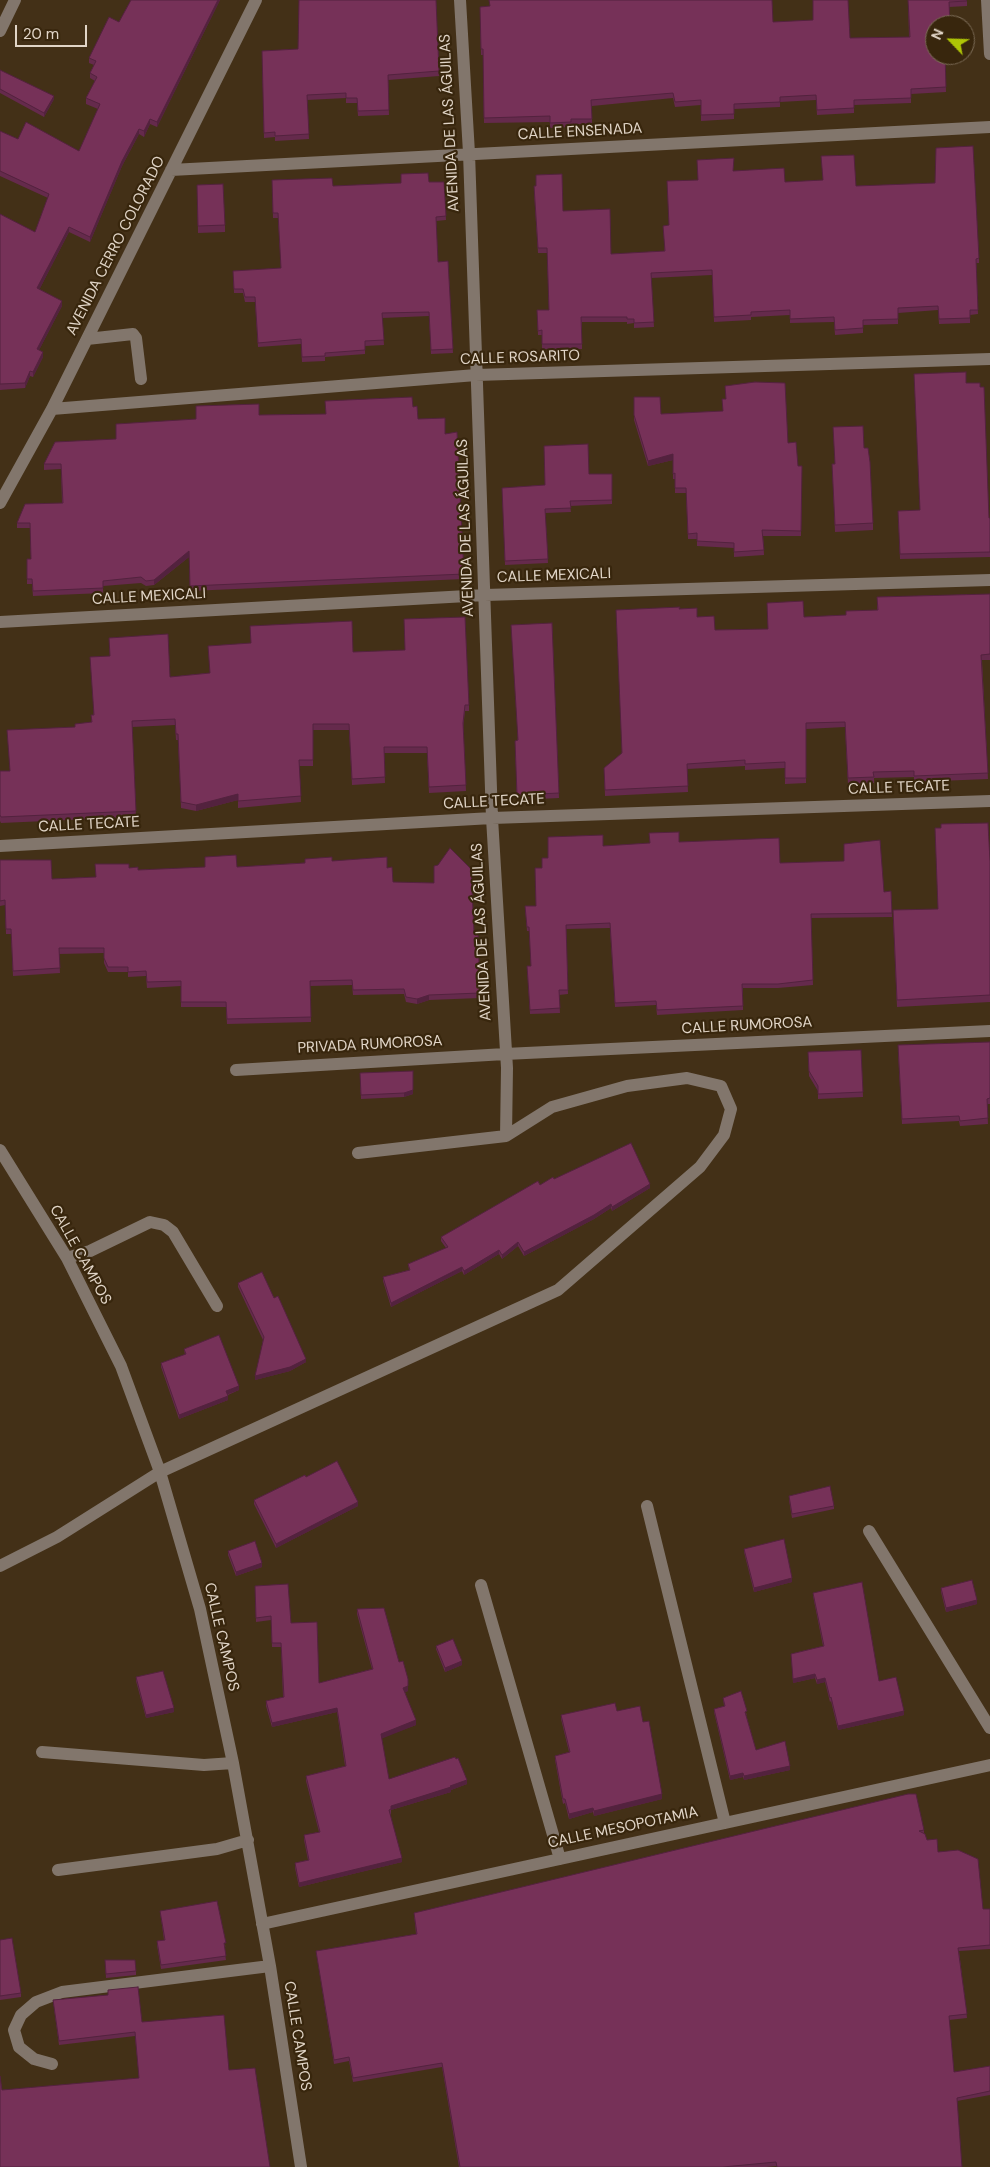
<!DOCTYPE html>
<meta charset="utf-8">
<style>
body{margin:0}
#map{position:relative;width:990px;height:2167px;overflow:hidden;background:#433017;font-family:"DM Sans",sans-serif}
canvas{display:block}
.north{position:absolute;left:925px;top:15px;width:50px;height:50px;box-sizing:border-box;background:#38260d;border:1px solid #7c6c57;border-radius:50%;rotate:294deg;font-size:14px;font-weight:700;line-height:20px;text-align:center;color:#e1d5c7}
.north::after{content:'';display:block;margin:auto;width:18px;height:22px;background:#afc506;clip-path:polygon(50% 0,100% 100%,50% 72%,0 100%)}
.scale{position:absolute;left:15px;top:25px;width:72px;height:22px;box-sizing:border-box;border:2px solid #e1d5c7;border-top:0;padding-left:6px;font-size:15px;line-height:18px;white-space:nowrap;color:#e1d5c7;-webkit-text-stroke:4px #38260d;paint-order:stroke}
</style>
<div id="map">
<canvas width="990" height="2167"></canvas>
<div class="north">N</div>
<div class="scale">20 m</div>
</div>
<script>
const c = document.querySelector('canvas').getContext('2d');
c.lineJoin = 'round';
function poly(rows) {
  const path = new Path2D();
  for (const r of rows) {
    path.moveTo(r[0], r[1]);
    for (let i = 2; i < r.length; i += 2) path.lineTo(r[i], r[i + 1]);
  }
  return path;
}
function trace(path, color, width, dash) {
  c.strokeStyle = color;
  c.lineWidth = width;
  c.lineCap = dash ? 'butt' : 'round';
  c.setLineDash(dash || []);
  c.stroke(path);
}
function paint(path, color) {
  c.fillStyle = color;
  c.fill(path, 'evenodd');
}
function label(font, color, halo, rows, align = 'center') {
  c.font = font + ' "DM Sans",sans-serif';
  c.lineWidth = 4.5;
  c.setLineDash([]);
  c.textBaseline = 'middle';
  c.strokeStyle = halo;
  c.fillStyle = color;
  for (const [text, x, y, turn = 0] of rows) {
    c.save();
    c.translate(x, y);
    c.rotate((+turn || 0) * Math.PI / 180);
    c.textAlign = isNaN(turn) ? turn : align;
    if (halo) c.strokeText(text, 0, 0);
    c.fillText(text, 0, 0);
    c.restore();
  }
}
const minor = poly([
 [460,0,469,153,492,818,507,1068,506,1136],
 [987,0,990,54],
 [0,31,15,0],
 [171,170,990,127],
 [87,339,133,334,136,338,141,379],
 [52,409,476,375,990,359],
 [0,503,52,409,256,0],
 [0,622,485,595,990,580],
 [0,846,492,818,990,801],
 [236,1070,505,1054,990,1031],
 [0,1150,67,1258,121,1366,160,1472,200,1609,233,1763,270,1966,301,2167],
 [67,1258,90,1251,150,1222,164,1225,173,1232,217,1306],
 [647,1506,725,1823],
 [869,1531,990,1728],
 [0,1566,57,1537,160,1472,558,1290,700,1167,724,1135,731,1109,721,1086,687,1078,627,1086,552,1107,506,1136,358,1153],
 [481,1585,560,1859],
 [42,1752,204,1765,233,1763],
 [58,1870,217,1849,248,1840],
 [262,1924,990,1765],
 [52,2064,34,2059,19,2047,14,2030,21,2015,36,2002,62,1992,270,1966]
]);
const wall = poly([
 [131,0,220,0,157,127,150,124,144,137,139,134,122,166,90,242,69,232,39,290,62,306,39,350,43,357,33,377,30,376,25,388,0,390,0,214,35,232,48,198,0,176,0,131,18,139,79,151,98,109,86,104,86,98,95,81,90,78,90,73,94,65,89,63,89,58,119,22],
 [436,0,439,76,388,80,389,115,358,116,357,103,346,103,346,98,307,100,309,139,275,141,275,137,264,138,262,51,298,49],
 [908,0,967,1,967,6,949,7,935,55,950,55,945,55,946,92,911,94,911,103,854,105,854,113,817,115,816,100,780,102,780,107,734,109,734,119,701,121,701,105,675,107,673,98,592,106,592,124,571,124,571,127,550,128,550,122,484,123,483,55,481,55,480,7,489,6,773,22,850,38,909,37],
 [0,70,54,99,44,117,0,93],
 [733,171,785,182,856,186,979,258,979,263,976,263,978,314,970,315,970,323,939,324,938,310,898,313,898,324,863,325,863,333,835,335,834,322,790,323,790,315,751,317,751,320,714,322,712,275,651,278,654,327,634,328,634,323,627,324,627,322,582,322,582,349,542,349,542,335,538,335,537,310,549,310,547,253,538,253,534,191,563,211,611,254,664,251,669,225,698,180],
 [272,180,333,186,444,182,446,220,436,221,438,262,448,261,453,353,431,354,429,316,382,318,384,345,365,346,365,354,325,357,325,361,302,362,301,344,258,347,255,302,245,302,243,293,234,293,233,271,281,268,278,218,273,218],
 [197,185,225,225,225,232,198,233],
 [966,383,989,518,990,518,990,557,900,559,898,511,920,510],
 [725,386,788,443,798,466,802,466,801,536,763,536,764,555,734,557,734,548,697,546,697,539,688,539,686,493,675,493,675,479,673,479,673,460,648,466,634,420,634,397,661,414,723,411,726,399],
 [413,407,418,419,445,434,457,432,464,579,190,591,189,557,154,585,146,586,141,583,103,586,103,593,33,596,32,584,27,584,27,559,31,559,30,528,17,528,17,523,62,503,61,469,44,470,44,464,116,439,259,415,326,414],
 [864,448,873,523,873,530,835,532,832,464,834,464],
 [589,474,612,474,612,504,570,506,571,512,545,513,548,563,505,565,502,488,544,485],
 [990,594,990,660,982,660,988,779,914,782,914,777,874,778,874,783,848,784,845,727,806,729,806,783,785,784,785,768,745,770,745,766,687,769,688,792,605,796,604,768,621,754,680,609,697,617,715,630,768,629,804,617,846,615,877,610,877,597],
 [552,623,559,798,517,800,515,741,517,741],
 [109,638,170,677,209,673,353,652,469,705,469,711,465,711,463,728,466,791,429,793,427,753,384,753,385,783,352,785,349,730,313,730,313,766,299,766,301,802,238,808,238,800,196,811,181,808,178,740,176,740,175,725,132,727,136,817,1,823,0,821,0,771,9,771,75,727,91,722,110,656],
 [679,842,780,863,884,892,891,891,892,917,811,918,813,985,778,988,743,988,743,1010,657,1015,656,1005,615,1007,610,928,566,929,568,994,559,995,560,1013,530,1014,527,966,531,966,529,931,527,931,525,906,536,906,542,868,548,858,603,846],
 [0,860,52,879,96,877,129,868,138,870,237,867,332,861,387,868,393,882,474,932,478,932,480,998,429,1000,417,1004,406,1002,404,994,353,995,352,985,310,986,311,1022,227,1024,226,1007,181,1007,181,986,147,988,146,976,128,977,128,972,108,972,104,963,104,953,59,954,60,973,13,976,11,934,6,934,5,905,0,906],
 [990,861,990,1002,897,1007,893,917,938,909],
 [990,1042,990,1104,987,1104,988,1124,960,1126,959,1121,902,1124,898,1051],
 [861,1050,863,1097,818,1099,818,1091,809,1076,808,1052],
 [413,1071,413,1094,404,1097,361,1099,360,1073],
 [554,1179,650,1188,612,1211,611,1208,594,1219,524,1256,518,1246,502,1259,499,1254,464,1275,462,1271,391,1307,383,1281,383,1277,409,1270,408,1264,446,1248,441,1241,441,1237,540,1185],
 [238,1283,274,1298,306,1362,290,1371,255,1380,263,1340,238,1287],
 [184,1349,239,1390,228,1395,228,1400,179,1419,161,1367,161,1363,185,1355],
 [306,1477,358,1506,276,1548,254,1504,254,1500],
 [789,1496,834,1506,834,1509,792,1518,789,1500],
 [744,1549,792,1582,754,1592,744,1552],
 [228,1551,262,1567,236,1576,228,1555],
 [255,1586,291,1623,319,1683,372,1669,357,1614,357,1609,408,1691,405,1692,416,1725,381,1738,389,1779,467,1784,451,1790,451,1792,391,1810,391,1814,390,1814,402,1862,299,1887,295,1868,295,1863,308,1860,304,1840,304,1835,319,1832,306,1781,306,1776,345,1766,337,1712,272,1727,266,1706,266,1701,283,1697,281,1647,272,1647,271,1620,256,1622],
 [941,1588,977,1604,946,1612,941,1592],
 [813,1593,879,1681,904,1715,838,1730,831,1701,830,1702,825,1682,817,1684,815,1678,793,1683,791,1654,823,1646,813,1596],
 [436,1646,462,1665,445,1672,436,1649],
 [136,1677,174,1712,146,1718,136,1681],
 [723,1698,747,1714,746,1715,756,1750,790,1770,744,1780,743,1777,730,1780,714,1712,714,1709,724,1706],
 [617,1711,643,1722,662,1799,594,1816,593,1812,569,1819,565,1803,563,1804,555,1760,555,1756,569,1752,561,1719,561,1715],
 [924,1830,924,1833,927,1840,938,1852,983,1909,990,1909,990,1949,959,1951,967,2018,949,2020,954,2072,990,2066,990,2095,957,2101,776,2166,766,2167,459,2167,442,2067,353,2082,349,2061,334,2064,316,1951,416,1934,414,1913],
 [160,1911,226,1946,224,1947,226,1960,161,1969,157,1945,157,1941,164,1940],
 [0,1940,21,1993,21,1997,0,2000],
 [105,1960,136,1971,136,1975,106,1978],
 [108,1990,142,2022,229,2070,2,2090,139,2078,135,2036,59,2045,53,2000,108,1995]
]);
const shadedWall = poly([
 [218,0,220,0,157,127,157,122],
 [54,96,54,99,44,117,44,113],
 [150,119,150,124,144,137,144,131],
 [139,129,139,134,122,166,90,242,90,237,122,161],
 [69,227,69,232,37,294,37,288],
 [62,301,62,306,37,354,37,349],
 [43,352,43,357,33,377,33,372],
 [30,371,30,376,25,388,25,383],
 [673,454,673,460,648,466,648,461],
 [189,551,189,557,154,585,154,580],
 [238,794,238,800,196,811,196,805],
 [429,995,429,1000,417,1004,417,999],
 [413,1090,413,1094,404,1097,404,1093],
 [650,1184,650,1188,612,1211,612,1207],
 [611,1204,611,1208,594,1219,524,1256,524,1252],
 [518,1242,518,1246,502,1259,502,1255],
 [499,1250,499,1254,464,1275,464,1271],
 [462,1267,462,1271,391,1307,391,1303],
 [306,1359,306,1362,290,1371,255,1380,255,1376],
 [239,1386,239,1390,226,1395,226,1391],
 [228,1396,228,1400,179,1419,179,1415],
 [358,1502,358,1506,276,1548,276,1544],
 [262,1563,262,1567,236,1576,236,1572],
 [792,1578,792,1582,754,1592,754,1588],
 [977,1600,977,1604,946,1612,946,1608],
 [462,1661,462,1665,445,1672,445,1668],
 [815,1674,815,1678,793,1683,793,1679],
 [825,1678,825,1682,817,1684,817,1680],
 [408,1686,408,1691,403,1693,403,1688],
 [174,1708,174,1712,146,1718,146,1715],
 [337,1708,337,1712,272,1727,272,1723],
 [904,1711,904,1715,838,1730,838,1726],
 [416,1720,416,1725,381,1739,381,1734],
 [790,1766,790,1770,744,1780,744,1776],
 [743,1773,743,1777,730,1780,730,1776],
 [467,1780,467,1784,451,1790,451,1792,391,1810,391,1806],
 [662,1794,662,1799,594,1816,594,1811],
 [593,1808,593,1812,569,1819,569,1814],
 [402,1858,402,1862,299,1887,299,1883]
]);
const building = poly([
 [131,0,218,0,157,122,150,119,144,131,139,129,122,161,90,237,69,227,37,288,62,301,37,349,43,352,33,372,30,371,25,383,0,384,0,214,35,232,49,194,0,171,0,131,18,139,26,122,79,151,100,104,86,98,97,77,90,73,96,61,89,58,109,17,119,22,131,0],
 [299,0,436,0,439,71,388,75,389,110,358,111,357,98,346,98,346,93,307,95,309,134,275,136,275,132,264,133,262,51,298,49,299,0],
 [489,0,772,0,773,22,813,20,813,0,848,0,850,38,910,37,908,0,966,0,967,1,949,2,950,25,935,25,935,55,945,55,946,87,911,89,911,98,854,100,854,108,817,110,816,95,780,97,780,102,734,104,734,114,701,115,701,100,675,102,673,93,591,100,592,119,571,119,571,122,550,123,550,116,484,118,483,49,481,49,480,7,490,6,489,0],
 [0,70,54,96,44,113,0,89,0,70],
 [973,146,979,258,976,259,978,310,970,310,970,318,939,319,938,306,898,308,898,319,863,320,863,328,835,330,834,317,790,319,790,310,751,312,751,315,714,317,712,270,651,273,654,322,634,323,634,319,627,319,627,317,581,317,582,344,542,344,542,330,538,331,537,310,549,310,547,248,538,248,534,186,536,186,536,175,562,174,563,211,610,209,611,254,665,251,663,226,669,225,667,181,698,180,697,160,734,158,733,171,784,168,785,182,823,180,821,156,854,155,856,186,935,183,936,148,973,146],
 [428,173,429,182,444,182,446,216,436,217,438,262,448,261,453,349,431,350,429,312,382,313,384,340,365,341,365,350,325,353,325,356,302,357,301,339,258,343,255,297,245,297,243,289,234,289,233,271,281,268,278,213,273,213,272,180,332,178,333,186,401,183,401,174,428,173],
 [223,184,225,225,198,226,197,185,223,184],
 [966,372,966,383,980,383,980,387,984,387,989,518,990,518,990,552,900,554,898,511,920,510,914,374,966,372],
 [755,382,785,383,788,443,796,442,798,466,802,466,801,531,762,530,764,550,734,552,734,543,697,541,697,533,688,534,686,488,675,488,675,473,673,474,673,454,648,461,634,415,634,397,660,397,661,414,723,411,722,399,726,399,725,386,755,382],
 [412,397,413,407,417,406,418,419,445,418,445,434,457,432,464,574,190,586,189,551,154,580,146,581,141,577,103,581,103,588,33,591,32,579,27,579,27,559,31,559,30,523,17,523,25,504,63,503,61,464,44,464,55,442,116,439,116,424,196,419,196,406,259,404,259,415,326,414,325,401,412,397],
 [863,426,864,448,868,448,870,462,873,523,835,525,832,464,835,464,833,427,863,426],
 [588,444,589,474,612,474,612,500,570,501,571,508,545,509,548,559,505,561,502,488,545,485,544,446,588,444],
 [990,594,990,654,981,655,988,773,914,776,914,771,873,772,874,777,848,778,845,722,806,723,806,778,785,778,785,762,745,764,745,760,687,764,688,786,605,790,604,768,622,753,616,610,680,607,679,609,697,608,697,617,714,616,715,630,768,629,767,603,803,601,804,617,846,615,846,611,878,610,877,597,990,594],
 [465,617,469,705,465,705,463,723,466,785,429,787,427,747,384,747,385,777,352,779,349,724,313,724,313,760,299,760,301,796,238,801,238,794,196,805,181,802,178,734,176,734,175,719,132,721,136,811,1,817,0,815,0,771,10,771,7,730,75,727,75,724,92,722,91,715,94,715,90,657,110,656,109,638,168,634,170,677,210,673,208,646,251,643,250,626,352,621,353,652,405,650,404,619,465,617],
 [552,623,559,793,517,795,515,741,518,740,511,625,552,623],
 [988,823,990,861,990,995,897,1000,893,910,938,909,935,828,941,828,941,824,988,823],
 [679,832,679,842,779,838,780,863,844,861,844,844,880,840,884,892,891,891,892,913,811,914,813,980,778,984,742,984,743,1006,657,1010,656,1001,615,1003,610,923,566,925,568,990,559,990,560,1008,530,1010,527,966,531,966,529,927,527,927,525,906,536,906,535,868,542,868,542,858,548,858,548,837,603,835,603,846,650,843,649,833,679,832],
 [450,848,471,869,474,932,478,932,480,993,429,995,417,999,406,997,404,989,353,990,352,980,310,981,311,1017,227,1019,226,1002,181,1002,181,981,147,982,146,971,128,972,128,967,108,967,104,958,104,948,59,948,60,968,13,971,11,929,6,929,5,900,0,901,0,860,51,860,52,879,96,877,95,864,129,864,129,868,138,867,138,870,205,867,205,857,236,855,237,867,305,863,305,859,332,857,332,861,387,857,387,868,392,867,393,882,434,883,434,866,438,865,450,848],
 [990,1042,990,1098,987,1099,988,1118,960,1121,959,1116,902,1119,898,1045,990,1042],
 [861,1050,863,1092,818,1094,818,1086,809,1071,808,1052,861,1050],
 [413,1071,413,1090,404,1093,361,1095,360,1073,413,1071],
 [631,1143,650,1184,612,1207,611,1204,594,1215,524,1252,518,1242,502,1255,499,1250,464,1271,462,1267,391,1303,383,1277,410,1270,408,1264,448,1247,441,1237,538,1181,540,1185,553,1177,554,1179,631,1143],
 [262,1272,274,1298,278,1296,306,1359,290,1367,255,1376,264,1337,238,1283,262,1272],
 [219,1335,239,1386,226,1391,228,1396,179,1415,161,1363,186,1354,184,1349,219,1335],
 [337,1461,358,1502,276,1544,254,1500,305,1475,306,1477,337,1461],
 [830,1486,834,1506,792,1514,789,1496,830,1486],
 [784,1539,792,1578,754,1588,744,1549,784,1539],
 [255,1541,262,1563,236,1572,228,1551,255,1541],
 [972,1580,977,1600,946,1608,941,1588,972,1580],
 [862,1582,879,1681,896,1677,904,1711,838,1726,831,1697,830,1698,825,1678,817,1680,815,1674,793,1679,791,1654,824,1646,813,1593,862,1582],
 [288,1584,291,1623,317,1622,319,1683,373,1669,357,1609,384,1608,399,1662,403,1661,408,1679,408,1686,403,1688,416,1720,381,1734,389,1779,455,1757,456,1759,458,1758,467,1780,450,1786,451,1787,391,1806,391,1809,389,1810,402,1858,299,1883,295,1863,309,1860,304,1835,320,1832,306,1776,346,1766,337,1708,272,1723,266,1701,284,1697,281,1643,272,1643,271,1616,256,1618,255,1586,288,1584],
 [453,1639,462,1661,445,1668,436,1646,453,1639],
 [163,1671,174,1708,146,1715,136,1677,163,1671],
 [741,1691,747,1711,745,1712,756,1750,785,1741,790,1766,744,1776,743,1773,730,1776,714,1709,725,1706,723,1698,741,1691],
 [615,1703,617,1711,640,1706,643,1722,649,1721,662,1794,594,1811,593,1808,569,1814,565,1799,563,1799,555,1756,570,1752,561,1715,615,1703],
 [908,1794,916,1794,924,1830,919,1831,925,1834,927,1840,937,1839,938,1852,958,1850,978,1859,983,1909,990,1909,990,1945,958,1948,967,2014,949,2016,954,2072,990,2066,990,2091,957,2098,962,2167,777,2167,776,2162,723,2167,460,2167,442,2063,353,2078,349,2057,334,2060,316,1951,417,1934,414,1913,908,1794],
 [217,1901,226,1943,224,1943,226,1956,161,1965,157,1941,165,1940,160,1911,217,1901],
 [12,1938,21,1993,0,1996,0,1940,12,1938],
 [105,1960,135,1960,136,1971,106,1974,105,1960],
 [138,1987,142,2022,224,2015,229,2070,255,2068,270,2167,0,2167,0,2076,2,2090,139,2078,135,2032,59,2041,53,2000,108,1995,108,1990,138,1987]
]);
const streetNames = [
 ["AVENIDA DE LAS ÁGUILAS",450,123,-93],
 ["CALLE ENSENADA",580,132,-3],
 ["AVENIDA CERRO COLORADO",116,246,-63],
 ["CALLE ROSARITO",520,358,-2],
 ["AVENIDA DE LAS ÁGUILAS",466,528,-92],
 ["CALLE MEXICALI",554,576,-2],
 ["CALLE MEXICALI",149,597,-3],
 ["CALLE TECATE",899,788,-2],
 ["CALLE TECATE",494,802,-3],
 ["CALLE TECATE",89,825,-3],
 ["AVENIDA DE LAS ÁGUILAS",482,932,-93],
 ["CALLE RUMOROSA",747,1026,-3],
 ["PRIVADA RUMOROSA",370,1045,-3],
 ["CALLE CAMPOS",80,1255,61],
 ["CALLE CAMPOS",221,1637,77],
 ["CALLE MESOPOTAMIA",623,1828,-12],
 ["CALLE CAMPOS",297,2036,81]
];
trace(minor, '#82766c', 12);
paint(wall, '#652a4c');
paint(shadedWall, '#53223e');
paint(building, '#763158');
trace(building, '#53223e', 1);
label('15px', '#e1d5c7', '#38260d', streetNames);
</script>
